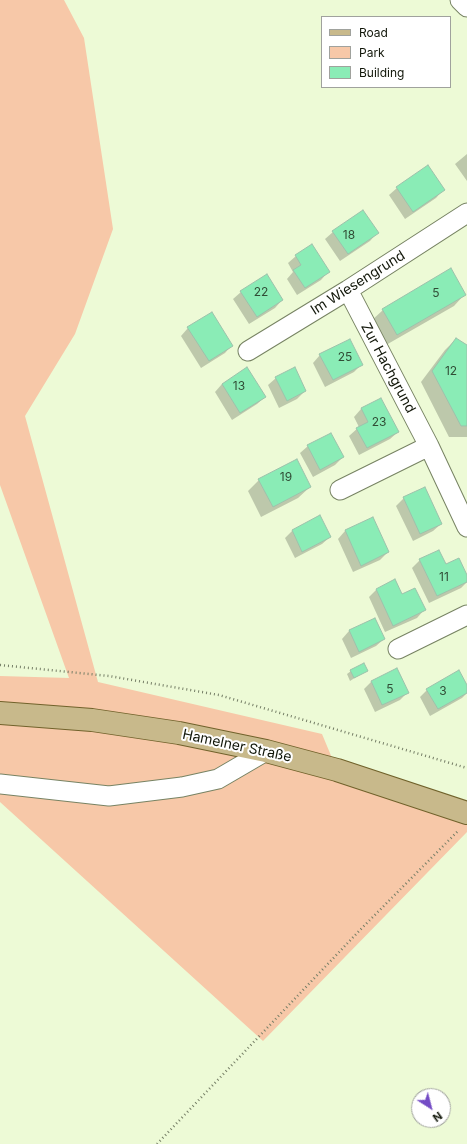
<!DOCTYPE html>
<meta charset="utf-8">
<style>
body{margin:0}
#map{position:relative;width:467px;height:1144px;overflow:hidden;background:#edfad6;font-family:Inter,sans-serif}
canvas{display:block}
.legend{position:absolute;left:321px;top:16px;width:130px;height:72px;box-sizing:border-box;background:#fff;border:1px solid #a0a29d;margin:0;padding:5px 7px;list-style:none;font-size:12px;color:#12170a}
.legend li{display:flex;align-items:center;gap:8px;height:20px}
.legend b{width:20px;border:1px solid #a0a29d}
.north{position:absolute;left:411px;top:1088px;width:40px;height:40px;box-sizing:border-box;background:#fff;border:1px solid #a0a29d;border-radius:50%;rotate:144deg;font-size:11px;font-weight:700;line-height:16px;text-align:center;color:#12170a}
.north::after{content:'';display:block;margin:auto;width:14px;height:18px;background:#744cc5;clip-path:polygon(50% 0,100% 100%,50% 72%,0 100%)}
</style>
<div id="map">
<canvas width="467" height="1144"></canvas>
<ul class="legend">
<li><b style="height:5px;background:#c8b98b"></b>Road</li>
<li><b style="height:11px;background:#f7c8a8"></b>Park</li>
<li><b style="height:11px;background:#8aecb6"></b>Building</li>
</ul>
<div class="north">N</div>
</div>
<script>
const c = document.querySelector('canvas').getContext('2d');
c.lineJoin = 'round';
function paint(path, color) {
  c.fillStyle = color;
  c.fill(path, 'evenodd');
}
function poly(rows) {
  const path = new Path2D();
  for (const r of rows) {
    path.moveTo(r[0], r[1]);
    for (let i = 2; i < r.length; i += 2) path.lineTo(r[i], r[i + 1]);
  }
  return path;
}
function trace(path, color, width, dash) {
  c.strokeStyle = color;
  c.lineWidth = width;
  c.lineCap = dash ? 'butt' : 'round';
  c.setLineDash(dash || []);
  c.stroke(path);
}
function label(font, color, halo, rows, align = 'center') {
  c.font = font + ' Inter,sans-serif';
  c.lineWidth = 4;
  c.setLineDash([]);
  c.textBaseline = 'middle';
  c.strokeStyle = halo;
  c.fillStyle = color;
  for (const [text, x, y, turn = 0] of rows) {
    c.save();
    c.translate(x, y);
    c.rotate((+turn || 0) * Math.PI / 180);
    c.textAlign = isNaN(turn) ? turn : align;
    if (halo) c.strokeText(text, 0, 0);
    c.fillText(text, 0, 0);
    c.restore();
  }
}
const green = poly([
 [0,0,64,0,84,38,113,229,75,334,25,416,98,682,322,734,337,770,467,813,467,832,263,1041,0,802,0,676,69,678,0,485]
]);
const shadow = poly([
 [467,154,467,181,455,164],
 [397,188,443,190,436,198,405,219,389,195],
 [333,232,377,233,370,241,340,261,325,239],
 [296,256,328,272,321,280,297,295,287,279,293,272,288,263],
 [241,292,282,300,275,308,249,324,233,299],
 [465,294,454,306,386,345,371,321,383,310],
 [188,328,232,345,225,353,201,368,181,336],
 [456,339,467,346,467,437,449,437,421,382,445,350],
 [320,355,362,364,354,372,325,387,313,363],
 [247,369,265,397,257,404,232,420,215,392,222,384],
 [276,378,305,391,297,399,279,408,268,385],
 [381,399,398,432,390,439,359,455,349,436,359,427,354,417,361,409],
 [308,446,343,457,335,465,313,477,300,453],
 [259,480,310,487,298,498,261,517,248,491],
 [404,498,441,524,433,531,413,541,396,506],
 [320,516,330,537,322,544,295,558,285,538,292,531],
 [372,519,388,552,380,560,353,572,338,539,345,531],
 [420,560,445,566,467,578,467,582,461,588,429,603,412,568],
 [395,581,401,595,424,610,417,618,385,632,369,597,376,590],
 [374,619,384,639,376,646,351,658,342,639,349,631],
 [367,670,350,681,347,674,351,671],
 [371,682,408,692,400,700,375,712,364,689],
 [467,687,467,693,462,698,430,716,420,697,427,690]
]);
const building = poly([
 [428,165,445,190,413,212,396,187,428,165],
 [363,210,379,233,348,254,332,231,363,210],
 [312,244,330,272,305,288,293,270,301,265,295,255,312,244],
 [451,268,466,295,397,335,382,309,451,268],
 [267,274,283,300,257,317,240,291,267,274],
 [212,312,233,346,209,361,187,327,212,312],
 [456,338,467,345,467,426,461,426,432,371,456,338],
 [350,339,363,365,333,380,319,354,350,339],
 [247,367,266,397,240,413,222,384,247,367],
 [295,367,306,391,287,401,275,377,295,367],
 [381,398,399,432,367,448,356,428,368,422,361,408,381,398],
 [331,433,344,457,320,470,307,445,331,433],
 [297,459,311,487,273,507,258,479,297,459],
 [425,487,442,524,420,534,403,497,425,487],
 [320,515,331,537,302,552,292,530,320,515],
 [373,517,389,552,361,566,345,530,373,517],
 [439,550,446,564,459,558,467,575,467,582,437,596,419,559,439,550],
 [395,579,402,594,415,588,426,610,393,626,376,589,395,579],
 [375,618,385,639,359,652,349,630,375,618],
 [364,663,368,671,354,678,350,670,364,663],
 [397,668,409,693,382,705,371,681,397,668],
 [459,670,467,685,467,693,438,709,426,689,459,670]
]);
const path = poly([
 [0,665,109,676,219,695,467,768],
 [157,1144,360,930,458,831]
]);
const minor = poly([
 [460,0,467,7],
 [348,290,429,446,467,527],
 [248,351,348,290,467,213],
 [340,490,429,446],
 [398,649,467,615],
 [0,784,109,796,182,787,218,779,266,751]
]);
const major = poly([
 [0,713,92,720,179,733,266,751,337,770,467,813]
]);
const numberNames = [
 ["18",349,235],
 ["22",261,292],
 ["5",436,293],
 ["25",345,357],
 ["12",451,371],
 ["13",239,386],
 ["23",379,422],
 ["19",286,477],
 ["11",444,577],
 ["5",390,689],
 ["3",443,691]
];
const streetNames = [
 ["Im Wiesengrund",358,283,-32],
 ["Zur Hachgrund",388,368,62],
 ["Hamelner Straße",237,746,12]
];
paint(green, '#f7c8a8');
paint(shadow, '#0003');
paint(building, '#8aecb6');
trace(building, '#9dc1ab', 1);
trace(minor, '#778363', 21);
trace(major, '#71622b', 24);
trace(path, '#757e66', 2.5, [1, 3]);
trace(minor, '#fff', 19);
trace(major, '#c8b98b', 22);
label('12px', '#304c35', null, numberNames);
label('14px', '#12170a', '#fff', streetNames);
</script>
